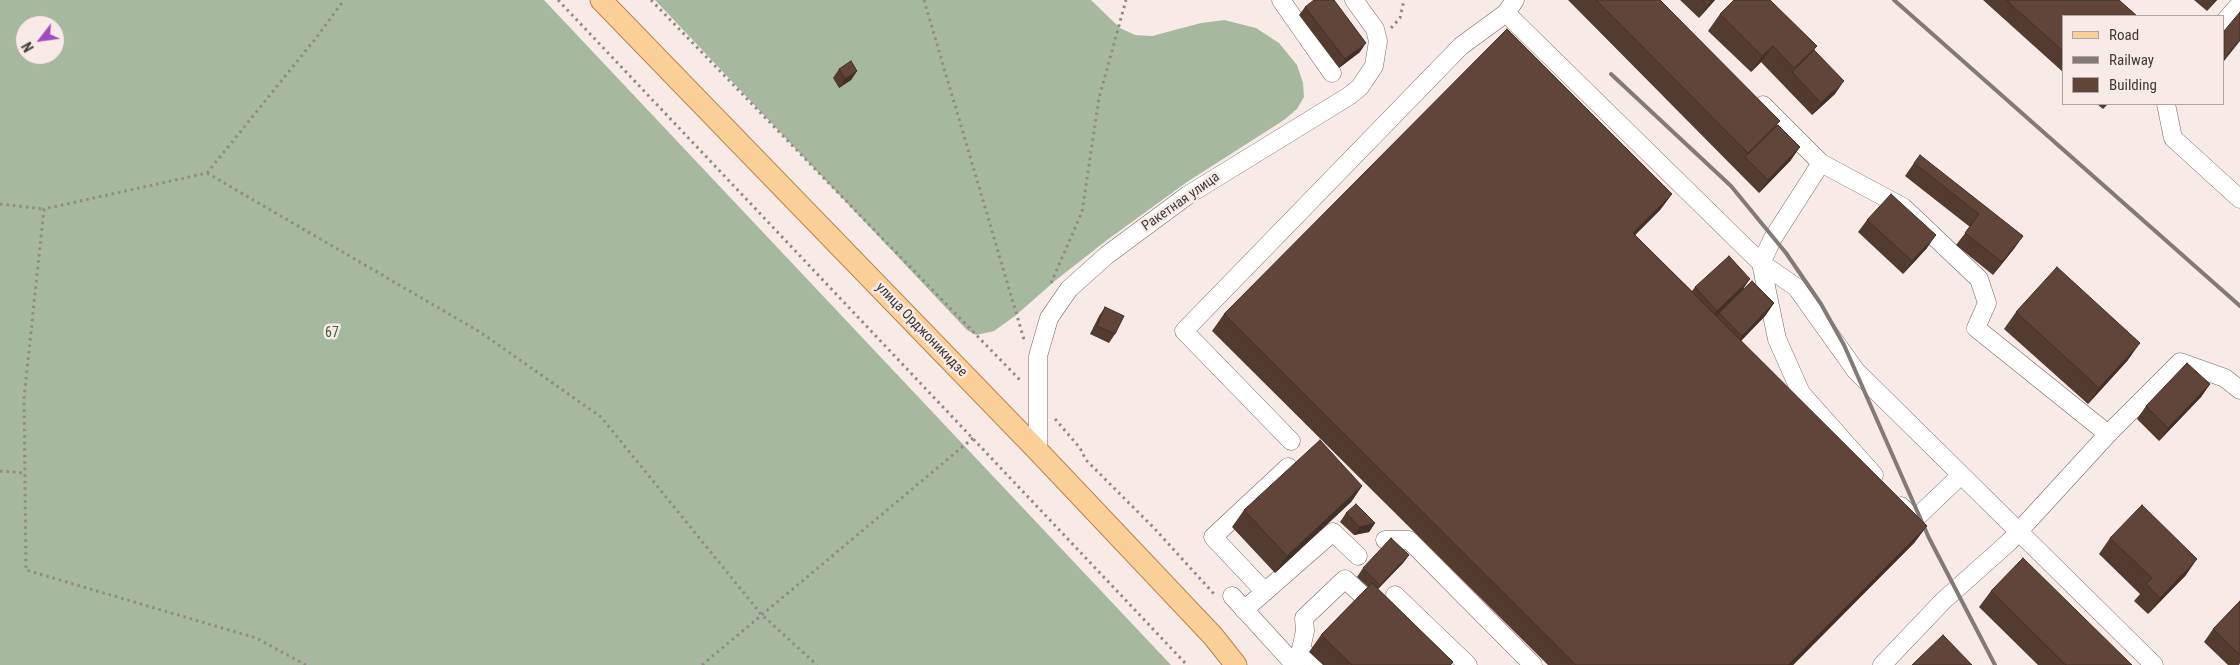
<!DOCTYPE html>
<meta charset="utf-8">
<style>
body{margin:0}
#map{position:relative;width:2240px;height:665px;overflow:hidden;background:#f8ebe7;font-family:"Roboto Condensed",sans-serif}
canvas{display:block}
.legend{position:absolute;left:2062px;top:15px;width:162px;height:90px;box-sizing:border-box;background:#f8ebe7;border:1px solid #aea4a1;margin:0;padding:6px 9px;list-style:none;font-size:15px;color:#3f3a38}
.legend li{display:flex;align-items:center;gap:10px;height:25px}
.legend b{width:25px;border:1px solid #aea4a1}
.north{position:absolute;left:15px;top:15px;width:50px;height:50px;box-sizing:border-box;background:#f8ebe7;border:1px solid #aea4a1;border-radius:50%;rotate:240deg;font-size:14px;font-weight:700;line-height:20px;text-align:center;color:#3f3a38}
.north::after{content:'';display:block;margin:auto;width:18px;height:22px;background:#a04ebe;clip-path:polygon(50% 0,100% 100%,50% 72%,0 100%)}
</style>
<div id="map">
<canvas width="2240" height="665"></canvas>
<ul class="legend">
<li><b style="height:6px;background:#fbcf98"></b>Road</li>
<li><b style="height:6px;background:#827a77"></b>Railway</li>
<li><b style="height:14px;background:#604538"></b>Building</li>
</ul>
<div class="north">N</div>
</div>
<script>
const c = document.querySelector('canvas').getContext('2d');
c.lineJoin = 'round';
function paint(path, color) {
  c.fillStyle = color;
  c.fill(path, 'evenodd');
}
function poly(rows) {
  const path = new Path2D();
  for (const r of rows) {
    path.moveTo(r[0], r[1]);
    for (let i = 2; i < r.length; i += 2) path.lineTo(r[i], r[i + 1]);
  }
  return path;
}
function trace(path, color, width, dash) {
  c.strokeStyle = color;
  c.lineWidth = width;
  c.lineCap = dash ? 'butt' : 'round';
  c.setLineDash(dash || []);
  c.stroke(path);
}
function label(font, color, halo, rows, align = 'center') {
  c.font = font + ' "Roboto Condensed",sans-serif';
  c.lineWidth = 5;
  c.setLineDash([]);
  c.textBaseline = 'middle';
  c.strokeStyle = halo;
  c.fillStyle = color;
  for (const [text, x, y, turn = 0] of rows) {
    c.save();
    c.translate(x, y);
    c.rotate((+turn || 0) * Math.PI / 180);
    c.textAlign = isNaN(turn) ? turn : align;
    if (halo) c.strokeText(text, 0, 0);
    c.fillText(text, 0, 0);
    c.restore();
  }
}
const forest = poly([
 [0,0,544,0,1171,665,0,665],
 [25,25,55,25,55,55,25,55],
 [655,0,1091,0,1120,28,1135,35,1152,36,1201,23,1224,20,1256,28,1279,43,1297,65,1303,83,1304,97,1297,109,1284,120,1187,182,1107,240,1056,280,1015,316,994,331,976,335,967,330]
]);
const path = poly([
 [558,0,1187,665],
 [651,0,1021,381],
 [924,0,1025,343],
 [1391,28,1400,18,1404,0],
 [207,173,480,332,601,417,761,614,817,665],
 [0,204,44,209],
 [1051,283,1082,212,1099,98,1126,0],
 [1055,419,1080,448,1086,460,1154,528,1215,595],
 [0,471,25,473],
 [306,665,256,638,26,570,24,398,44,209,207,173,316,38,344,0],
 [702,665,973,438]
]);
const minor = poly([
 [1281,0,1332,73],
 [1506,13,1761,263,1777,339,1801,393,1874,475],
 [2224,22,2240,4],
 [2166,104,2173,138,2240,199],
 [1763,105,1821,163],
 [2108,434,1976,328,1987,303,1979,279,1903,207,1821,163,1773,238,1761,263,1796,287,1856,371,2154,665],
 [1291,441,1184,331,1461,46,1506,13,1515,0],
 [1038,451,1038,356,1049,318,1069,289,1107,255,1188,195,1349,96,1360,87,1374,66,1378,41,1375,29,1354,0],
 [1901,506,1914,520,1961,475],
 [1385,540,1409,540,1533,665],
 [1265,592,1213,537,1288,467],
 [1395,595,1468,665],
 [1232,596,1295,665],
 [1244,610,1333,532,1358,556],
 [1317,665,1301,649,1305,631,1304,618,1345,579,1378,610],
 [1882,665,1944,600,2009,542,2108,434,2180,362,2225,378,2240,390]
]);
const major = poly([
 [601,0,1038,451,1213,636,1236,665]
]);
const rail = poly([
 [1894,0,2240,306],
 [1611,74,1731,186,1786,253,1821,304,1844,345,1929,538,1995,665]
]);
const wall = poly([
 [1568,0,1660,0,1777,125,1791,160,1759,193],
 [1680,0,1715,0,1699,18],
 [1983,0,2119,0,2064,16,2064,73],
 [2194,0,2217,0,2207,11],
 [1305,7,1360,52,1339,68,1299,15],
 [1720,14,1817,46,1814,50,1835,94,1812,115,1761,62,1751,72,1708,31],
 [839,69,857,71,851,80,839,88,833,78],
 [2097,104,2108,104,2103,109],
 [1914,163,2023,236,1993,275,1956,245,1970,227,1905,176],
 [1672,194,1660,210,1635,235,1692,291,1695,287,1744,288,1774,303,1765,316,1741,341,1915,542,1793,665,1548,665,1212,331,1224,314],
 [1867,220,1927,248,1903,274,1858,232],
 [1105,307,1115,334,1109,343,1090,334,1099,316],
 [2016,312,2128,360,2088,404,2004,329],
 [2210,384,2201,397,2159,441,2137,419,2146,406],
 [1362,486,1351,502,1275,573,1232,527,1244,510],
 [1346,513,1375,523,1369,532,1354,535,1340,522],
 [2110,538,2186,575,2148,614,2134,601,2140,594,2099,554],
 [1409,555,1403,563,1378,589,1453,662,1451,665,1323,665,1309,652,1321,635,1368,587,1357,577,1363,568],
 [1991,591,2132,665,2038,665,1979,607],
 [2240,601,2240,663,2239,665,2228,665,2204,642,2213,629]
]);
const shadedWall = poly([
 [1712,0,1715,0,1699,18,1708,5],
 [2215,0,2217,0,2207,11,2213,3],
 [2240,39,2240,41,2224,61,2224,59],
 [1366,43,1360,52,1339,68,1345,59],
 [1773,46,1761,62,1751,72,1762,56],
 [857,71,851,80,839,88,845,79],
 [1844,81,1835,94,1812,115,1821,103],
 [1800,147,1791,160,1759,193,1768,180],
 [1672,194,1660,210,1621,249,1633,233],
 [1936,235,1927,248,1903,274,1912,261],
 [2023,236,2014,249,1993,275,2002,262],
 [1750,279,1741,292,1708,324,1717,311],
 [1774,303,1765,316,1733,349,1742,336],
 [2140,343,2128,360,2088,404,2099,388],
 [2210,384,2201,397,2159,441,2168,428],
 [1362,486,1351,502,1275,573,1287,556],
 [1375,523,1369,532,1354,535,1360,527],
 [1927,526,1915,542,1793,665,1788,665],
 [1409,555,1403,563,1374,593,1380,585],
 [2197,559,2186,575,2148,614,2160,598]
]);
const building = poly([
 [1314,0,1334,0,1366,43,1345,59,1305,7,1314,0],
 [1596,0,1660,0,1780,121,1748,153,1596,0],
 [1702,0,1712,0,1708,5,1702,0],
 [1734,0,1770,0,1817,46,1794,68,1773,46,1762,56,1720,14,1734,0],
 [2006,0,2119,0,2137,16,2064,16,2064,52,2006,0],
 [2240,12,2240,39,2224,59,2224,31,2240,12],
 [1507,29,1672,194,1633,233,1927,526,1788,665,1576,665,1224,314,1507,29],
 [1814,50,1844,81,1821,103,1792,72,1814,50],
 [851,61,857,71,845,79,839,69,851,61],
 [1778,125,1800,147,1768,180,1745,157,1778,125],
 [1920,155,2023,236,2002,262,1965,233,1979,214,1914,163,1920,155],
 [1891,194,1936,235,1912,261,1867,220,1891,194],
 [1729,256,1750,279,1717,311,1695,287,1729,256],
 [2057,267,2140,343,2099,388,2016,312,2057,267],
 [1752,281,1774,303,1742,336,1719,313,1752,281],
 [1105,307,1124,316,1115,334,1097,326,1105,307],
 [2187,363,2210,384,2168,428,2146,406,2187,363],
 [1320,440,1362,486,1287,556,1244,510,1320,440],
 [1356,504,1375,523,1360,527,1346,513,1356,504],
 [2142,505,2197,559,2160,598,2146,584,2152,578,2110,538,2142,505],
 [1391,538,1409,555,1380,585,1363,568,1391,538],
 [2023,558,2132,665,2066,665,1991,591,2023,558],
 [1372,583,1453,662,1450,665,1352,665,1321,635,1372,583],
 [2240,601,2240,655,2213,629,2240,601],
 [1943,635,1972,665,1912,665,1943,635]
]);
const streetNames = [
 ["Ракетная улица",1181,202,-35],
 ["улица Орджоникидзе",921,330,46]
];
const parkNames = [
 ["67",332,333]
];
paint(forest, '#a6b99f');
trace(minor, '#756a66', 19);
trace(major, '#b7864a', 23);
trace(path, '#938a87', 3, [2.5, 4]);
trace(minor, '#fff', 18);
trace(major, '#fbcf98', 21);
trace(rail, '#827a77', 4);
paint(wall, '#533b30');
paint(shadedWall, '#433027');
paint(building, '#604538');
trace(building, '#433027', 1);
label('14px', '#3f3a38', '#f8ebe7', streetNames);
label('14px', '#425f36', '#f8ebe7', parkNames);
</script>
